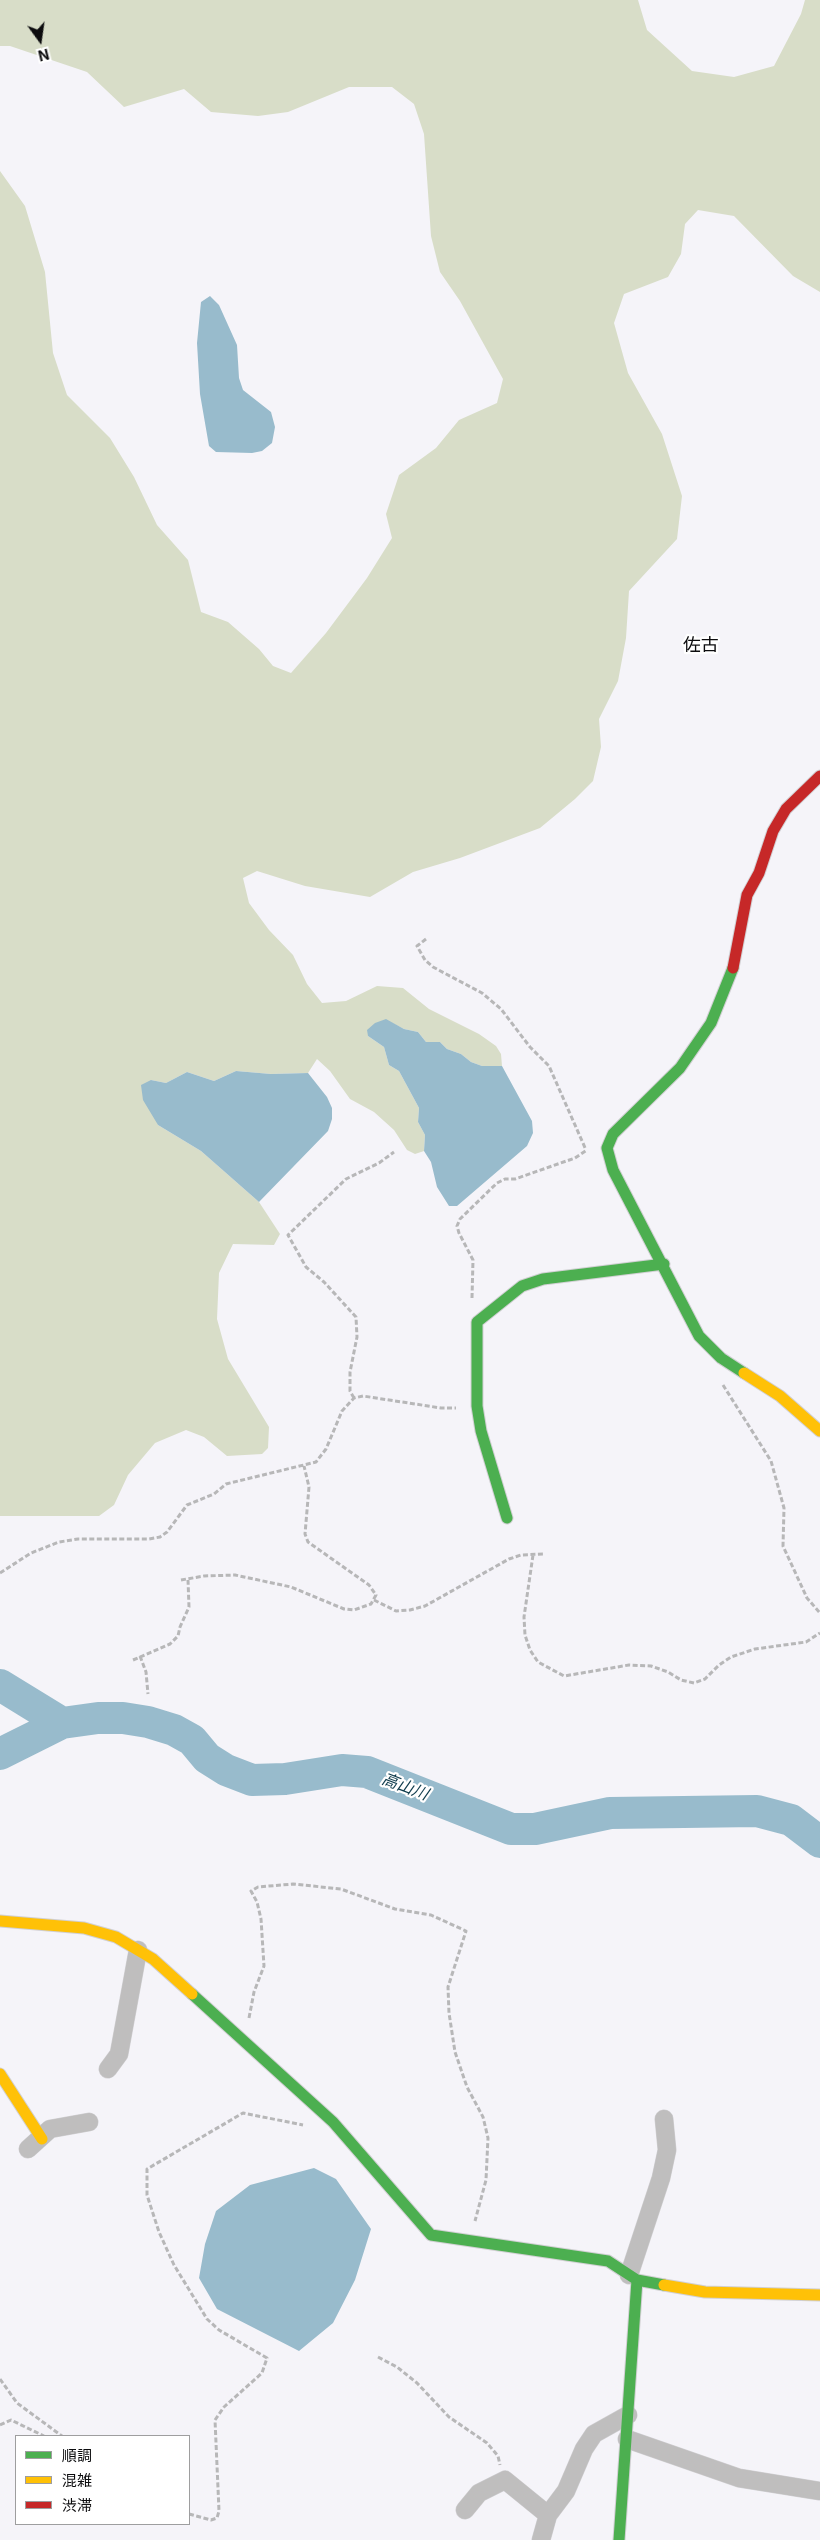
<!DOCTYPE html>
<meta charset="utf-8">
<style>
body{margin:0}
#map{position:relative;width:820px;height:2540px;overflow:hidden;background:#f5f4f9;font-family:Inter,"Noto Sans JP",sans-serif}
canvas{display:block}
.legend{position:absolute;left:15px;top:2435px;width:175px;height:90px;box-sizing:border-box;background:#fff;border:1px solid #9e9e9f;margin:0;padding:6px 9px;list-style:none;font-size:15px;color:#0c0c0e}
.legend li{display:flex;align-items:center;gap:10px;height:25px}
.legend b{width:25px;border:1px solid #9e9e9f}
.north{position:absolute;left:15px;top:15px;width:50px;height:50px;-webkit-text-stroke:4px #fff;paint-order:stroke;rotate:166deg;font-size:14px;font-weight:700;line-height:20px;text-align:center;color:#0c0c0e}
.north::after{content:'';display:block;margin:auto;width:18px;height:22px;background:#0c0c0e;clip-path:polygon(50% 0,100% 100%,50% 72%,0 100%)}
</style>
<div id="map">
<canvas width="820" height="2540"></canvas>
<ul class="legend">
<li><b style="height:6px;background:#4caf50"></b>順調</li>
<li><b style="height:6px;background:#ffc107"></b>混雑</li>
<li><b style="height:6px;background:#c62828"></b>渋滞</li>
</ul>
<div class="north">N</div>
</div>
<script>
const c = document.querySelector('canvas').getContext('2d');
c.lineJoin = 'round';
function paint(path, color) {
  c.fillStyle = color;
  c.fill(path, 'evenodd');
}
function poly(rows) {
  const path = new Path2D();
  for (const r of rows) {
    path.moveTo(r[0], r[1]);
    for (let i = 2; i < r.length; i += 2) path.lineTo(r[i], r[i + 1]);
  }
  return path;
}
function trace(path, color, width, dash) {
  c.strokeStyle = color;
  c.lineWidth = width;
  c.lineCap = dash ? 'butt' : 'round';
  c.setLineDash(dash || []);
  c.stroke(path);
}
function label(font, color, halo, rows, align = 'center') {
  c.font = font + ' Inter,"Noto Sans JP",sans-serif';
  c.lineWidth = 4.5;
  c.setLineDash([]);
  c.textBaseline = 'middle';
  c.strokeStyle = halo;
  c.fillStyle = color;
  for (const [text, x, y, turn = 0] of rows) {
    c.save();
    c.translate(x, y);
    c.rotate((+turn || 0) * Math.PI / 180);
    c.textAlign = isNaN(turn) ? turn : align;
    if (halo) c.strokeText(text, 0, 0);
    c.fillText(text, 0, 0);
    c.restore();
  }
}
const green = poly([
 [0,0,638,0,647,30,692,71,734,77,774,66,801,14,805,0,820,0,820,292,793,276,734,216,698,210,685,224,681,254,668,277,624,294,614,323,628,373,662,434,682,496,677,539,629,591,626,638,618,681,599,719,601,747,593,781,575,799,540,828,460,858,413,872,370,897,305,886,257,871,243,878,249,903,269,930,293,955,307,984,322,1003,346,1001,377,986,403,988,429,1009,479,1034,496,1046,501,1054,502,1066,482,1066,471,1062,461,1054,447,1049,440,1042,426,1042,418,1032,404,1029,386,1020,368,1036,384,1047,389,1065,399,1071,419,1108,418,1122,425,1135,424,1151,415,1154,407,1150,394,1130,374,1112,350,1099,330,1071,317,1059,308,1073,271,1074,236,1071,214,1081,187,1072,166,1083,151,1080,158,1125,201,1151,259,1202,280,1234,274,1245,233,1244,219,1273,217,1319,228,1359,269,1427,268,1448,262,1454,227,1456,204,1437,186,1430,155,1443,128,1475,114,1505,99,1516,0,1516,0,171,25,206,45,272,53,353,67,395,110,438,134,477,157,525,188,560,201,612,228,622,259,649,273,666,291,673,326,633,367,578,392,538,386,514,399,475,436,448,459,420,497,403,503,379,460,301,440,272,431,236,424,134,414,104,392,87,349,87,288,112,258,116,211,112,184,89,124,107,87,72,10,46,0,46]
]);
const water = poly([
 [210,296,219,305,237,345,239,378,243,390,271,412,275,427,272,443,262,451,252,453,216,452,209,446,200,394,197,343,201,302],
 [386,1019,404,1029,418,1032,426,1042,440,1042,447,1049,461,1054,471,1062,482,1066,502,1066,532,1121,533,1133,527,1146,457,1206,449,1206,437,1187,431,1162,424,1151,425,1135,418,1122,419,1108,399,1071,389,1065,384,1047,368,1036,367,1030,375,1023],
 [236,1071,271,1074,308,1073,327,1097,332,1108,332,1119,328,1131,259,1202,201,1151,158,1125,143,1100,141,1085,151,1080,166,1083,187,1072,214,1081],
 [314,2168,336,2179,371,2229,355,2280,333,2323,299,2351,217,2309,199,2278,205,2244,216,2211,250,2185]
]);
const river = poly([
 [0,1685,62,1723],
 [0,1754,62,1723,98,1718,123,1718,148,1722,174,1730,192,1740,207,1758,226,1770,252,1780,285,1779,342,1770,367,1772,511,1829,535,1829,610,1813,757,1811,791,1820,820,1842]
]);
const path = poly([
 [426,939,417,946,425,960,433,967,482,993,501,1009,530,1047,549,1066,586,1150],
 [472,1298,473,1260,459,1233,457,1226,460,1219,497,1183,505,1179,515,1179,575,1158,587,1150],
 [723,1385,771,1461,784,1508,783,1546,807,1598,820,1613],
 [354,1398,350,1391,350,1372,357,1337,356,1317,324,1282,306,1267,288,1235,346,1179,379,1163,394,1152],
 [533,1555,524,1617,525,1635,530,1650,538,1662,564,1676,629,1665,651,1666,668,1672,681,1680,694,1683,705,1679,719,1665,731,1657,755,1649,806,1642,820,1633],
 [0,1573,31,1553,59,1542,78,1539,149,1539,160,1537,167,1532,187,1505,214,1494,226,1484,316,1462,326,1449,342,1411,354,1398,363,1396,441,1408,456,1408],
 [181,1580,204,1576,235,1575,291,1587,344,1609,354,1610,371,1604,376,1595,369,1585,308,1542,305,1534,309,1487,304,1466],
 [374,1600,396,1611,410,1610,425,1606,509,1559,521,1555,543,1554],
 [140,1656,146,1672,148,1694],
 [133,1660,170,1644,178,1636,180,1627,189,1607,188,1580],
 [249,2018,254,1992,264,1966,261,1919,257,1902,251,1891,258,1887,293,1884,341,1889,395,1909,431,1915,466,1931,448,1987,449,2013,455,2052,467,2087,483,2117,488,2138,486,2180,475,2221],
 [378,2357,397,2367,417,2383,449,2417,487,2443,498,2456,500,2465],
 [0,2379,17,2403,62,2436],
 [0,2425,11,2420,44,2436],
 [189,2514,211,2520,217,2518,219,2511,215,2420,224,2407,262,2373,267,2358,219,2330,207,2319,174,2265,159,2232,147,2195,147,2169,243,2113,303,2125]
]);
const street = poly([
 [108,2069,119,2054,138,1950],
 [28,2149,50,2129,89,2122],
 [629,2275,661,2178,667,2150,664,2119],
 [627,2439,739,2478,820,2491],
 [465,2510,479,2493,505,2480,548,2515],
 [541,2540,548,2515,566,2491,584,2449,594,2434,628,2415]
]);
const fast = poly([
 [733,968,711,1023,680,1068,613,1134,607,1148,613,1170,699,1336,721,1358,744,1373],
 [507,1518,481,1431,477,1406,477,1322,522,1286,543,1279,664,1264],
 [192,1994,333,2122,431,2235,608,2261,637,2280,664,2285],
 [619,2540,637,2280]
]);
const slow = poly([
 [744,1373,780,1396,820,1431],
 [0,1921,84,1928,116,1937,153,1959,192,1994],
 [0,2074,42,2139],
 [664,2285,705,2292,820,2295]
]);
const jam = poly([
 [733,968,747,895,759,873,773,831,786,809,820,776]
]);
const waterNames = [
 ["高山川",405,1787,21]
];
const quarterNames = [
 ["佐古",701,646]
];
paint(green, '#d8ddc8');
paint(water, '#98bbcc');
trace(river, '#98bbcc', 32);
trace(street, '#d1d0d3', 19);
trace(fast, '#d1d0d3', 13);
trace(slow, '#d1d0d3', 13);
trace(jam, '#d1d0d3', 13);
trace(path, '#b7b7b8', 3, [5, 2.5]);
trace(street, '#bfbebe', 18);
trace(fast, '#4caf50', 11);
trace(slow, '#ffc107', 11);
trace(jam, '#c62828', 11);
label('italic 16px', '#0e3b4c', '#fff', waterNames);
label('18px', '#0c0c0e', '#fff', quarterNames);
</script>
